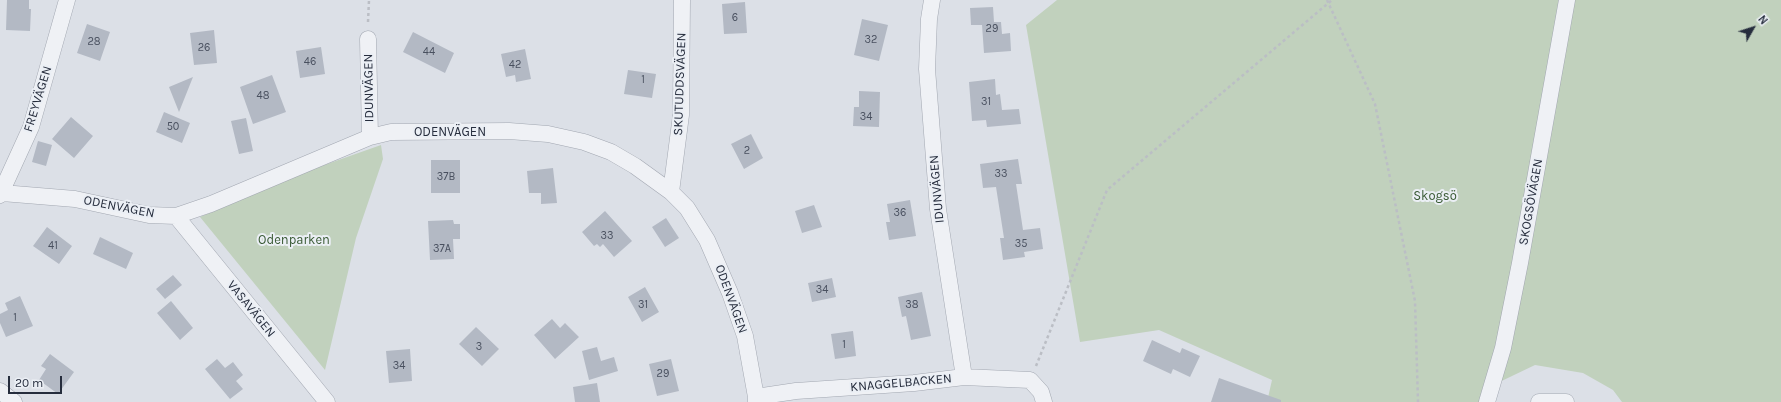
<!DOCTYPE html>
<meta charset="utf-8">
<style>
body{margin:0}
#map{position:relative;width:1781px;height:402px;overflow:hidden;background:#dce0e7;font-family:Karla,sans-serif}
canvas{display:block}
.north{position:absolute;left:1733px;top:8px;width:40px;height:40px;-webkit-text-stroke:3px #ebeff5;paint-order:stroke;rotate:51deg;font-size:11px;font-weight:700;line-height:16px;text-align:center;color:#262d3d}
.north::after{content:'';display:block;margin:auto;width:14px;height:18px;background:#262d3d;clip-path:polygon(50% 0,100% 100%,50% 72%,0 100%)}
.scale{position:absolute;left:8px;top:376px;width:54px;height:18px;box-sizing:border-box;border:2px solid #262d3d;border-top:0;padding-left:5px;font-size:12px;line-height:14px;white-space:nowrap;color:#262d3d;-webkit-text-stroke:3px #ebeff5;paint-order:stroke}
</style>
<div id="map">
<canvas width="1781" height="402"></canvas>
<div class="north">N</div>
<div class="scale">20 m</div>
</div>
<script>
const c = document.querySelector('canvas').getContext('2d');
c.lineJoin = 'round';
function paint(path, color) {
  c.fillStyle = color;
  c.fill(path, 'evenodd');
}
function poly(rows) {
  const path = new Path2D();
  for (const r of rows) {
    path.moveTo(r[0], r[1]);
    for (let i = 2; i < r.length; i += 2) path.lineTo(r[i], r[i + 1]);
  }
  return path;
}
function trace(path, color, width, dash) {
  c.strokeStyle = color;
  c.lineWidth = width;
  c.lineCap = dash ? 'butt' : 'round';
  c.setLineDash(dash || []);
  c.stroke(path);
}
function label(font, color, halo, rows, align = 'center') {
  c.font = font + ' Karla,sans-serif';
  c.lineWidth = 4;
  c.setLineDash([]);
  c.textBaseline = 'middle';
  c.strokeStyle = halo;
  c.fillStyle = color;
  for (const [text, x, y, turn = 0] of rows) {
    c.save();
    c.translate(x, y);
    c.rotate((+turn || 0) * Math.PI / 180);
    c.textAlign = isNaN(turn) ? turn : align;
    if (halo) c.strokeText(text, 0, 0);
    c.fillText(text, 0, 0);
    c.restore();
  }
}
const green = poly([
 [1057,0,1781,0,1781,402,1622,402,1613,390,1583,373,1535,365,1489,387,1479,402,1267,402,1272,380,1159,330,1080,342,1026,25],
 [381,145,383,159,356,238,325,370,200,217,296,175]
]);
const building = poly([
 [7,0,29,0,29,9,31,9,30,31,6,30],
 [745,2,747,33,724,34,722,4],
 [993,7,994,22,1001,22,1002,34,1010,33,1011,51,984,53,982,25,971,25,970,8],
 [862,19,888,25,879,61,854,55],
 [87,24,110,32,100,61,77,53],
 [214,30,217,63,194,65,190,33],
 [413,32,454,53,445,73,403,52],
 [321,47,325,74,300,78,296,51],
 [525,49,531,79,516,82,515,75,506,77,501,54],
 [628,70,656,74,652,98,624,94],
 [272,75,286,112,253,124,240,87],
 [193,77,179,112,169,87],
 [995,79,996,95,1000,94,1002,110,1019,109,1021,124,987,127,986,120,972,121,969,82],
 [859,91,880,92,879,127,853,126,854,107,859,107],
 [164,112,190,123,182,143,156,132],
 [71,117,93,136,74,158,52,139],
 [246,118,253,151,239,154,231,121],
 [751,134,763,158,744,169,731,144],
 [38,141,52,145,46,166,32,162],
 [1018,159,1022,184,1016,184,1023,230,1040,228,1043,249,1024,252,1025,257,1003,260,1000,238,1004,238,996,187,983,188,980,164],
 [431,160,460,160,460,193,431,193],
 [553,168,557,203,541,204,541,193,529,193,527,171],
 [910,200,916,236,889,240,886,222,890,222,887,204],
 [814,205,822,227,802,233,795,211],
 [605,211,632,241,614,257,603,244,600,247,597,244,594,246,582,232],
 [666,218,679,238,665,247,652,227],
 [453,220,454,224,460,224,460,239,453,239,454,259,430,260,428,221],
 [47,227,72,246,59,264,33,246],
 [100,237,133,253,126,269,93,254],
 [173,275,182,285,165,299,156,289],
 [832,278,836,297,812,302,808,283],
 [645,287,659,312,642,322,628,297],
 [922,292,931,336,911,340,906,316,902,317,898,297],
 [20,296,33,326,6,337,0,323,0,314,8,310,5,303],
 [171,301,193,328,180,340,157,313],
 [552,319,560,328,565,323,579,337,555,359,534,335],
 [476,327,499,349,482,366,459,344],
 [853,331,856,356,835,359,831,334],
 [1152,340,1180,353,1182,348,1200,356,1190,377,1173,369,1171,374,1143,361],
 [597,347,601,361,614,357,618,371,589,380,582,351],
 [410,349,412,381,389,383,386,351],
 [50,354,74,372,58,394,39,380,46,369,41,366],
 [217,359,225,368,233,362,243,375,236,381,243,389,230,399,205,369],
 [671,359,679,391,657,396,649,364],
 [1219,378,1281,400,1281,402,1211,402],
 [597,383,600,402,575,402,573,387]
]);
const path = poly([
 [1327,0,1375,104,1415,301,1418,402],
 [368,22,369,0],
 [1036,366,1107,190,1332,0]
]);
const street = poly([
 [932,0,929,19,927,69,938,209,964,377],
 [368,39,370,137],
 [671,192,681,115,682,0],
 [2,193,75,199,149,215,176,216,211,204,370,137,391,132,509,131,548,134,584,142,611,152,635,166,671,192,687,208,707,240,730,293,745,336,756,397,756,402],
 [0,195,31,127,67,0],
 [176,216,327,402],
 [0,391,14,402],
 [756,397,796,391,914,383,964,377,1030,380,1041,392,1044,402],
 [1487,402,1503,348,1520,263,1567,0],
 [1539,402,1566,402]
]);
const numberNames = [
 ["6",735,18],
 ["29",992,29],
 ["32",871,40],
 ["28",94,42],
 ["26",204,48],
 ["44",429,52],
 ["46",310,62],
 ["42",515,65],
 ["1",643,80],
 ["48",263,96],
 ["31",986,102],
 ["34",866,117],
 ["50",173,127],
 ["2",747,151],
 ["33",1001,174],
 ["37B",446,177],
 ["36",900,213],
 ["33",607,236],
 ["35",1021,244],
 ["41",53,246],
 ["37A",442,249],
 ["34",822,290],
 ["31",643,305],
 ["38",912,305],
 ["1",15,318],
 ["1",844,345],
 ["3",479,347],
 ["34",399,366],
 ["29",663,374]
];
const streetNames = [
 ["SKUTUDDSVÄGEN",680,84,-88],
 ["IDUNVÄGEN",369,88,-91],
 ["FREYVÄGEN",38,99,-73],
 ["ODENVÄGEN",450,132],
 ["IDUNVÄGEN",937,189,-95],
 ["SKOGSÖVÄGEN",1531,202,-80],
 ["ODENVÄGEN",119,207,11],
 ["ODENVÄGEN",731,299,70],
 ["VASAVÄGEN",251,309,51],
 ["KNAGGELBACKEN",901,383,-5]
];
const parkNames = [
 ["Skogsö",1435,196],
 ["Odenparken",294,240]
];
paint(green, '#c1d1bd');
paint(building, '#b3b9c4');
trace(street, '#a2a7b1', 17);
trace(path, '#bbbec5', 2.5, [3, 3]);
trace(street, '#eff1f5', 16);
label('11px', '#49505f', null, numberNames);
label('13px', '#262d3d', '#ebeff5', streetNames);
label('13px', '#385933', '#ebeff5', parkNames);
</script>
